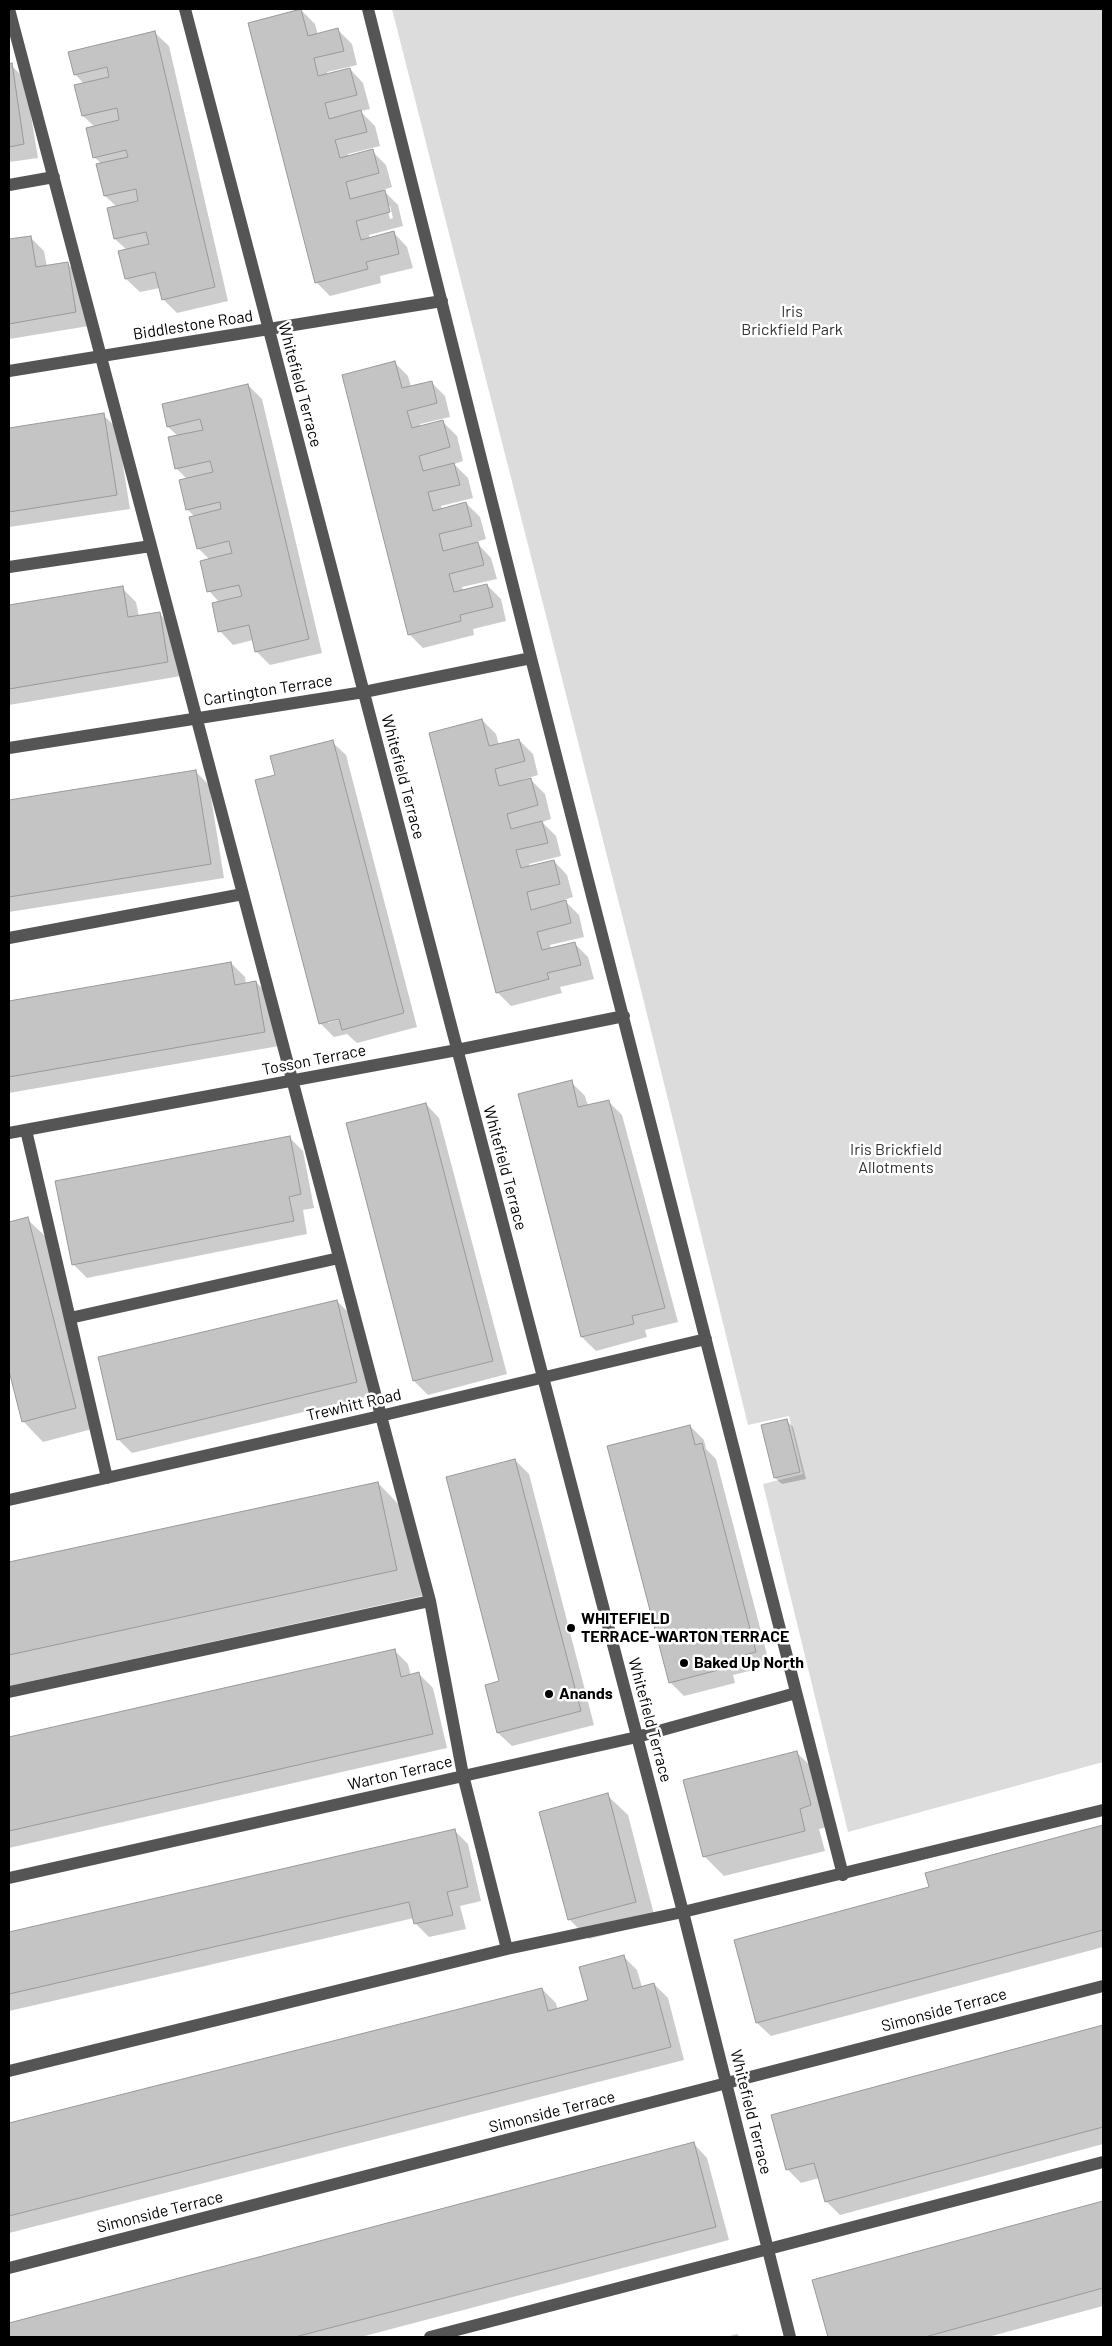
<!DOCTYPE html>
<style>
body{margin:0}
#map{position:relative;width:1112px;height:2346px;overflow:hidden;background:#fff;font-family:Barlow,sans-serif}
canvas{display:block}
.frame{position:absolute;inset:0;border:10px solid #000;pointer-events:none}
</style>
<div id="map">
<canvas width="1112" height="2346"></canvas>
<div class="frame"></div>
</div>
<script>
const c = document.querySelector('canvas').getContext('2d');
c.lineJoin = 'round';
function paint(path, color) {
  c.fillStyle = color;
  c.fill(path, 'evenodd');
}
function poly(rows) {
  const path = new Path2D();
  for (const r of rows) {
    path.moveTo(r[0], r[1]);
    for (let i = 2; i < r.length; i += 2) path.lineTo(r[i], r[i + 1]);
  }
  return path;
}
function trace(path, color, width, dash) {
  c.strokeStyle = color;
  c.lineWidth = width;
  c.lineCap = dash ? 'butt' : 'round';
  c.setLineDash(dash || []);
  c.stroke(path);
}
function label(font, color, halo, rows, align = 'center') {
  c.font = font + ' Barlow,sans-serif';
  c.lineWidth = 5;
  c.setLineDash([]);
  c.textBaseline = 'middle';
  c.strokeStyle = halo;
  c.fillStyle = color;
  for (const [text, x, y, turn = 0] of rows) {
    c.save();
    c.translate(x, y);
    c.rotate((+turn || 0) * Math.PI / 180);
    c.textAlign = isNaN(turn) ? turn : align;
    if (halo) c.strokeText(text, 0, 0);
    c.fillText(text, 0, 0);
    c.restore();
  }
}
const green = poly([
 [392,9,1103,9,1103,1762,848,1832,763,1484,803,1474,789,1416,748,1425,641,990]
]);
const shadow = poly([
 [301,10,315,24,318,35,338,30,352,44,357,65,327,72,328,75,350,69,363,83,370,109,360,111,375,126,380,146,348,154,349,157,372,151,386,165,392,187,383,190,398,205,403,226,369,235,370,239,394,233,407,247,413,268,380,276,381,283,330,296,316,282],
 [387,206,390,206,393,218,390,219],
 [155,33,169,46,228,301,177,313,163,299,160,288,140,292,126,279,127,250,115,239,117,207,105,196,102,164,94,157,95,127,83,116,76,86,84,84,75,74],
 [9,65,11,65,25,79,38,158,9,162],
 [30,237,44,251,47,267,67,263,81,277,89,326,9,339,9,241],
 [394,362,408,376,411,387,431,382,445,396,450,417,420,424,421,427,443,422,457,436,463,461,454,464,468,478,473,498,441,506,442,509,466,503,480,517,486,539,476,542,491,558,497,579,462,587,463,591,487,585,501,599,506,621,473,629,474,635,423,648,409,634],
 [248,385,262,399,322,653,270,665,256,651,253,640,233,645,220,631,220,603,209,591,210,560,198,548,195,517,187,509,188,480,176,468,178,436,168,427],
 [103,415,117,428,130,509,9,527,9,429],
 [122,588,136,602,139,617,159,613,173,627,181,676,9,705,9,607],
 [482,720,496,734,499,745,519,740,533,754,538,775,521,780,522,782,531,780,545,794,551,819,542,822,556,836,561,856,529,864,530,867,554,861,567,875,573,897,564,900,579,915,584,937,550,945,551,949,574,943,588,957,594,979,560,987,562,993,511,1006,497,992],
 [332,742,346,755,417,1027,357,1043,347,1034,334,1037,320,1023,277,776],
 [345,1018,328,1023,328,1020],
 [195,771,209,785,224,878,9,912,9,802],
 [231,963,245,977,246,984,256,982,270,996,279,1046,9,1093,9,1002],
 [571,1082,585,1096,588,1106,608,1101,622,1115,678,1322,645,1330,647,1337,596,1351,582,1337],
 [426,1104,439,1118,507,1374,428,1395,414,1381],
 [289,1137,303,1151,314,1208,303,1210,307,1234,87,1278,73,1264],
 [27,1219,48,1239,96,1428,43,1442,23,1421,9,1365,9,1223],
 [337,1301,351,1315,370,1396,132,1453,118,1439],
 [786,1420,793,1427,806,1479,782,1484,775,1478],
 [690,1426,704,1440,706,1449,716,1459,770,1666,733,1675,735,1683,684,1696,670,1682],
 [515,1460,529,1474,594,1725,512,1746,498,1733],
 [378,1483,403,1509,422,1596,9,1686,9,1564],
 [394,1650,408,1664,411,1676,419,1674,433,1688,447,1748,9,1848,9,1738],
 [796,1752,817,1772,831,1826,819,1829,825,1851,724,1876,704,1856],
 [607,1795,628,1815,656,1922,589,1939,569,1919],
 [1103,1827,1103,1947,771,2036,757,2023,930,1888,926,1874],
 [454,1830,468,1844,481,1901,460,1906,466,1929,429,1937,415,1923,414,1918,9,2011,9,1933],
 [623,1956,637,1970,642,1987,654,1984,668,1998,684,2060,9,2233,9,2124,542,1989,556,2003,558,2010,589,2001],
 [1103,2026,1103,2144,840,2215,826,2201,819,2178,801,2183,787,2169,772,2116],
 [694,2144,707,2158,729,2240,361,2337,9,2337,9,2324],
 [1103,2202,1103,2306,988,2337,829,2337,814,2281],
 [737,2334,740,2337,726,2337]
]);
const building = poly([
 [301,9,308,36,338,28,344,51,314,58,318,76,350,68,357,95,325,103,329,119,361,110,367,132,335,140,340,158,373,149,379,173,346,182,350,199,385,190,390,212,356,221,361,240,394,231,399,254,366,262,368,269,315,283,248,23,301,9],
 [155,31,215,287,162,300,155,272,125,279,118,251,149,244,146,232,114,239,107,208,138,201,136,189,104,196,96,164,128,157,126,150,93,158,86,128,119,120,117,108,82,116,74,85,109,77,107,67,74,75,68,52,155,31],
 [12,63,24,144,9,147,9,64,12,63],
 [31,236,36,267,68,262,76,312,9,324,9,239,31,236],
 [395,361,402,388,432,381,437,403,407,411,412,428,443,420,450,447,419,456,423,471,454,463,460,485,428,492,433,511,466,502,472,526,439,534,443,551,478,542,484,565,449,574,454,592,487,584,493,607,460,615,461,621,408,635,342,375,395,361],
 [248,384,309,639,255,652,249,625,218,632,212,603,242,596,239,585,207,592,200,561,232,553,229,541,197,549,189,517,221,509,220,502,186,510,179,480,213,472,210,461,175,469,168,437,203,430,200,419,167,427,162,404,248,384],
 [104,413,117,495,9,512,9,428,104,413],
 [123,586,128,617,160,612,168,662,9,689,9,605,123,586],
 [482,719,489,746,519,739,525,761,495,769,499,786,531,778,538,805,507,814,511,829,542,821,548,843,516,850,521,868,554,860,560,884,527,892,531,910,566,900,571,923,537,932,542,950,575,942,581,965,547,973,549,979,496,993,429,733,482,719],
 [333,740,404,1013,342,1030,339,1019,319,1024,255,780,275,775,270,756,333,740],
 [196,770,211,864,9,897,9,800,196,770],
 [231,962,235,985,256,981,265,1032,9,1077,9,1001,231,962],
 [572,1080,578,1107,609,1100,665,1308,632,1316,634,1324,581,1337,518,1094,572,1080],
 [426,1103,493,1361,413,1381,346,1123,426,1103],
 [290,1136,301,1194,289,1197,294,1221,72,1265,55,1181,290,1136],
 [28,1217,76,1408,22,1422,9,1371,9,1222,28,1217],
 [337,1300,357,1382,117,1440,98,1357,337,1300],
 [787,1419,800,1472,774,1478,761,1425,787,1419],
 [690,1425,695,1445,702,1443,756,1652,720,1661,722,1669,669,1683,607,1446,690,1425],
 [515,1459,581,1711,497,1733,485,1685,499,1681,446,1477,515,1459],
 [378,1482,397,1570,9,1655,9,1562,378,1482],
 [395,1649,401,1677,419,1672,433,1734,9,1831,9,1737,395,1649],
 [797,1751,811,1805,800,1809,805,1831,703,1857,683,1780,797,1751],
 [608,1793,636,1902,568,1920,539,1812,608,1793],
 [1103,1825,1103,1930,756,2023,734,1940,929,1887,925,1873,1103,1825],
 [455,1829,468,1887,447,1892,453,1915,414,1924,409,1902,9,1994,9,1932,455,1829],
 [624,1955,633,1989,654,1983,671,2047,9,2216,9,2123,542,1988,548,2011,588,2000,579,1967,624,1955],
 [1103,2025,1103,2127,825,2202,814,2163,786,2170,771,2115,1103,2025],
 [694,2142,716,2227,295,2337,9,2337,9,2323,694,2142],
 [1103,2201,1103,2288,925,2337,828,2337,812,2280,1103,2201]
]);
const minor = poly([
 [9,9,430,1601,463,1775,507,1949],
 [185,9,683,1912,790,2337],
 [368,9,531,658,843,1875],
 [9,185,54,177],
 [9,371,442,301],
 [9,567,151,546],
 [9,748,364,692,531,658],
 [9,938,243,894],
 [26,1130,107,1478],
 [9,1133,457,1050,624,1016],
 [70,1318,339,1258],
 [9,1500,380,1416,706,1339],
 [9,1692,430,1601],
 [9,1878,637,1737,796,1693],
 [9,2071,507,1949,683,1912,1103,1810],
 [9,2268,1103,1986],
 [430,2337,1103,2162]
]);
const markers = [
 [571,1628,5,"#000"],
 [684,1663,5,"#000"],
 [549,1694,5,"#000"]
];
const parkNames = [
 ["Iris",792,312],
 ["Brickfield Park",792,330],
 ["Iris Brickfield",896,1150],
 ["Allotments",896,1168]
];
const streetNames = [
 ["Biddlestone Road",193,325,-9],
 ["Whitefield Terrace",300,385,75],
 ["Cartington Terrace",268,690,-9],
 ["Whitefield Terrace",403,777,75],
 ["Tosson Terrace",314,1060,-11],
 ["Whitefield Terrace",505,1168,75],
 ["Trewhitt Road",354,1405,-13],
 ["Whitefield Terrace",650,1720,75],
 ["Warton Terrace",400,1773,-13],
 ["Simonside Terrace",944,2010,-15],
 ["Simonside Terrace",552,2112,-14],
 ["Whitefield Terrace",751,2112,76],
 ["Simonside Terrace",160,2212,-14]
];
const poiNames = [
 ["WHITEFIELD",581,1619],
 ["TERRACE-WARTON TERRACE",581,1637],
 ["Baked Up North",694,1663],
 ["Anands",559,1694]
];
paint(green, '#dcdcdc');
paint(shadow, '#0003');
paint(building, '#c4c4c4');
trace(building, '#999', 1);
trace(minor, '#555', 12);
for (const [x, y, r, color] of markers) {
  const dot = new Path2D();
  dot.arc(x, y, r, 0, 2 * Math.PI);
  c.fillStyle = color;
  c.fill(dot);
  trace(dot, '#fff', 2);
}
label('16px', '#333', '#fff', parkNames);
label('16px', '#000', '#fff', streetNames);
label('bold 16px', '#000', '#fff', poiNames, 'left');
</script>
